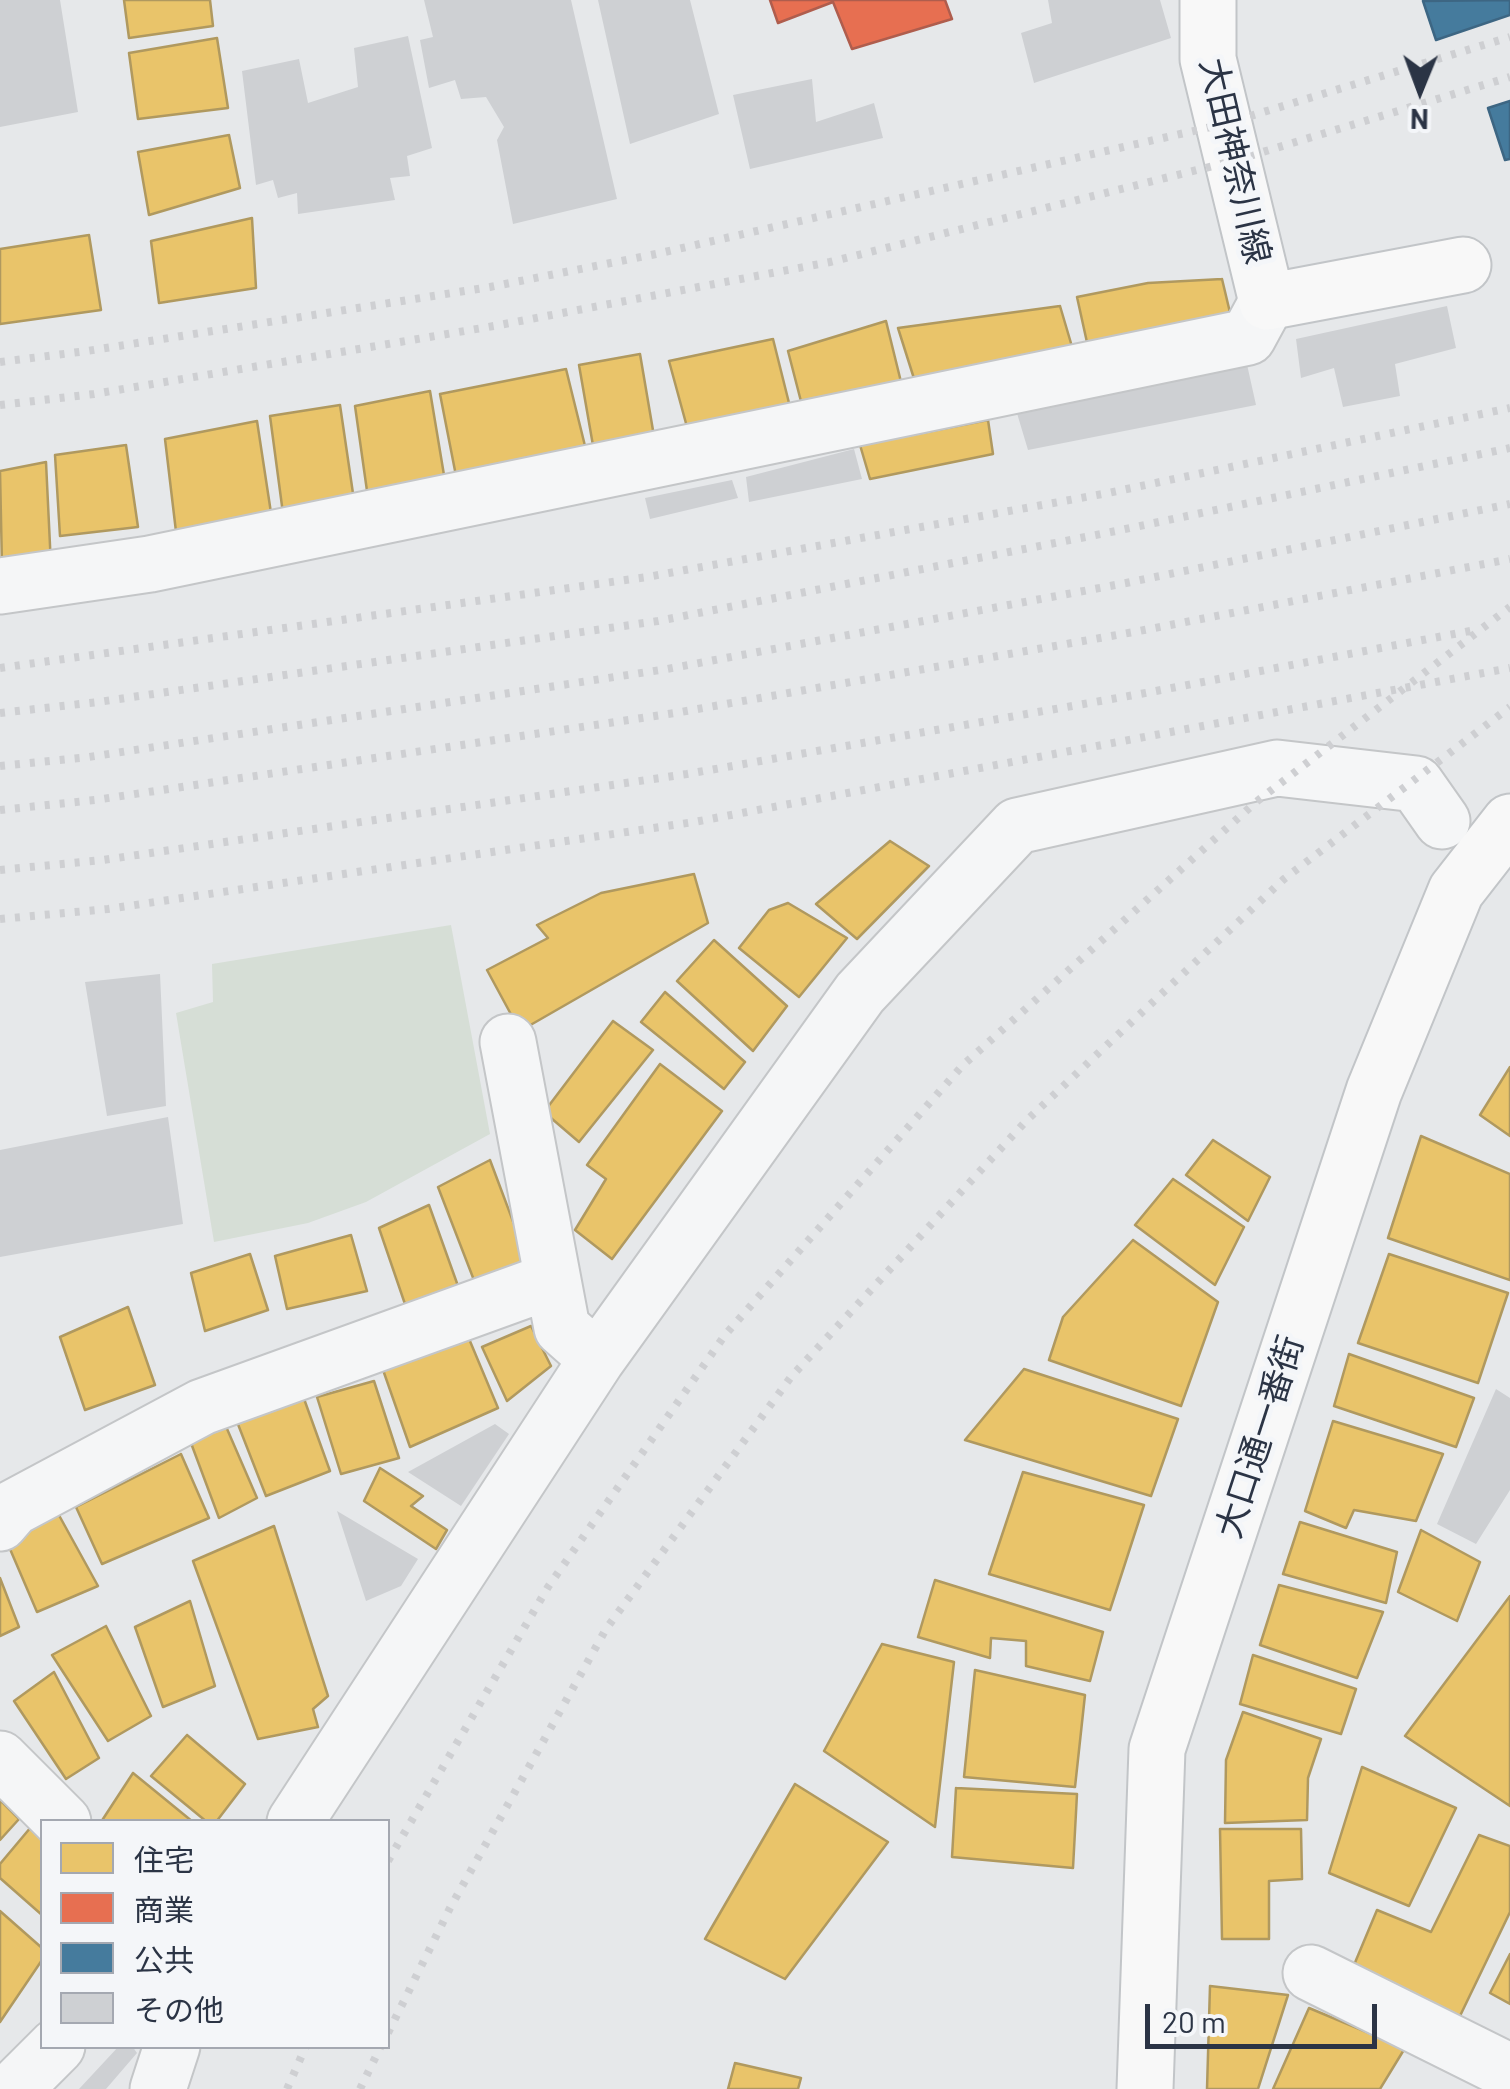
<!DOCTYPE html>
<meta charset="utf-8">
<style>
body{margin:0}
#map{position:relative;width:1510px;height:2089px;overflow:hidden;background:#e6e8ea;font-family:Barlow,"Noto Sans JP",sans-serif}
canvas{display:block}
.legend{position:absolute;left:40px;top:1819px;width:350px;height:230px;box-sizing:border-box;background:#f4f6f9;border:2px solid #a4a8b1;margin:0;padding:12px 18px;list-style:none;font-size:30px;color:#2b3445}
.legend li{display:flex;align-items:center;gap:20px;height:50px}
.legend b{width:50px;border:2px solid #a4a8b1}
.north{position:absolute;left:1370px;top:40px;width:100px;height:100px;-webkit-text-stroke:8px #f4f6f9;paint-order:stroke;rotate:181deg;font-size:28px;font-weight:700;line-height:40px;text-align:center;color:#2b3445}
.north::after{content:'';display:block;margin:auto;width:35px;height:45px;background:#2b3445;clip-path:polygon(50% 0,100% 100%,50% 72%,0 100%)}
.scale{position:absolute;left:1145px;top:2004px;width:232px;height:45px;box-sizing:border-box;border:5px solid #2b3445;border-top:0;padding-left:12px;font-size:30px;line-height:35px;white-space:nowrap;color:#2b3445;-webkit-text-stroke:8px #f4f6f9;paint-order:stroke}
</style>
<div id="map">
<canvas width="1510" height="2089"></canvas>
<ul class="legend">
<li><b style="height:28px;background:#e9c46a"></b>住宅</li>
<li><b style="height:28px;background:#e76f51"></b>商業</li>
<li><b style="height:28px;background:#457b9d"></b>公共</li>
<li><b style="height:28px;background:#ced0d3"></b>その他</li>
</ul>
<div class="north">N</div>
<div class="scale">20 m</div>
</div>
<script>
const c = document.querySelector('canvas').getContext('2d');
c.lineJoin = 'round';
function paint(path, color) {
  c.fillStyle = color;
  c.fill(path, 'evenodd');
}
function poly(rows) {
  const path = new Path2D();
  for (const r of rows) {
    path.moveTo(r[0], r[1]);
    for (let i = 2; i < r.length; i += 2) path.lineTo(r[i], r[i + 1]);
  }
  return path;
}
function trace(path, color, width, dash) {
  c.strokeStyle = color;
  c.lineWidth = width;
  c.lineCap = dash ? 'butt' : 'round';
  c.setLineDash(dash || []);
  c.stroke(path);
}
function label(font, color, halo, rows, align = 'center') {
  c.font = font + ' Barlow,"Noto Sans JP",sans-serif';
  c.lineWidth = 10;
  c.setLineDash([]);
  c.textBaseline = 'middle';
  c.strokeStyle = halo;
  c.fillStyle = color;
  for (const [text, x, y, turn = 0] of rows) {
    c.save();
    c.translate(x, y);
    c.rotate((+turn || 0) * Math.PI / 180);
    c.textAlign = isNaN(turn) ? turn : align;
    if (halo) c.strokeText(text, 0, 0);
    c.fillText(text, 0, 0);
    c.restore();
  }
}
const green = poly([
 [451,925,490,1134,366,1202,308,1223,214,1242,176,1013,213,1002,212,964]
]);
const homes = poly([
 [124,0,210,0,213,26,129,38,124,0],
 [217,38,228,108,138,119,129,53,217,38],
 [229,135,240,188,149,215,138,152,229,135],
 [252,218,256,288,159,303,151,241,252,218],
 [89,235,101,310,0,324,0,249,89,235],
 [1222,279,1232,321,1090,356,1077,297,1148,283,1222,279],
 [1060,306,1073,350,917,388,898,328,1060,306],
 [886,321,902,386,804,413,788,351,886,321],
 [773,339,792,415,690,438,669,361,773,339],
 [640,354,656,448,595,457,579,365,640,354],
 [566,369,587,454,458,486,440,394,566,369],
 [430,391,446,487,369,505,355,406,430,391],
 [340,405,355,507,284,521,270,416,340,405],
 [988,420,993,454,870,479,860,445,988,420],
 [257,421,273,526,177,540,165,439,257,421],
 [126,445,138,527,60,536,55,455,126,445],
 [46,462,51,566,2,567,0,471,46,462],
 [890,841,929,866,857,939,816,904,890,841],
 [694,874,708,923,520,1031,487,970,548,938,537,925,601,893,694,874],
 [788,903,847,938,799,997,739,948,769,910,788,903],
 [714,940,787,1006,753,1051,677,981,714,940],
 [665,992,745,1062,724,1089,641,1022,665,992],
 [613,1021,653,1050,579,1142,544,1112,613,1021],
 [660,1064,722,1111,612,1259,575,1230,606,1179,587,1165,660,1064],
 [1510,1067,1510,1136,1480,1115,1510,1067],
 [1421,1136,1510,1174,1510,1280,1388,1238,1421,1136],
 [1213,1140,1270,1177,1248,1221,1186,1175,1213,1140],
 [490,1160,529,1264,477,1288,438,1187,490,1160],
 [1173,1179,1244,1227,1215,1285,1135,1225,1173,1179],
 [429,1205,458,1286,406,1307,379,1228,429,1205],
 [351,1235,367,1291,287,1309,275,1256,351,1235],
 [1133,1240,1218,1302,1181,1406,1049,1360,1063,1317,1133,1240],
 [250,1254,268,1310,205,1331,191,1273,250,1254],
 [1389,1254,1508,1293,1478,1383,1358,1343,1389,1254],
 [128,1307,155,1385,85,1410,60,1337,128,1307],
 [531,1326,551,1366,507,1401,482,1347,531,1326],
 [467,1334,498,1408,410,1447,382,1367,467,1334],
 [1349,1354,1474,1398,1456,1447,1334,1406,1349,1354],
 [1024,1369,1178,1419,1151,1496,965,1440,1024,1369],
 [374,1381,399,1458,341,1474,317,1397,374,1381],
 [303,1396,330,1471,266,1496,234,1414,303,1396],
 [221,1415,257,1498,219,1518,188,1435,221,1415],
 [1333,1421,1443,1454,1416,1521,1354,1510,1346,1528,1305,1511,1333,1421],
 [181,1454,209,1518,102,1564,76,1507,181,1454],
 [380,1468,423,1496,411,1506,447,1530,436,1549,364,1501,380,1468],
 [1023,1472,1144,1505,1110,1610,989,1574,1023,1472],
 [55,1508,98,1586,37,1612,7,1542,55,1508],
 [1300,1522,1397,1552,1386,1603,1283,1574,1300,1522],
 [274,1526,328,1696,313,1709,318,1727,258,1739,193,1561,274,1526],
 [1421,1530,1480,1562,1457,1621,1398,1592,1421,1530],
 [0,1578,19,1627,0,1636,0,1578],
 [935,1580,1103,1632,1090,1681,1026,1666,1026,1641,991,1638,990,1658,918,1637,935,1580],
 [1279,1585,1383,1612,1357,1678,1260,1645,1279,1585],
 [1510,1596,1510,1806,1405,1736,1510,1596],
 [190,1601,215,1686,163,1707,135,1627,190,1601],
 [106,1626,151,1716,108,1741,52,1655,106,1626],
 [882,1644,954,1662,935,1827,824,1751,882,1644],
 [1253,1655,1356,1689,1341,1734,1240,1704,1253,1655],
 [975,1670,1085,1695,1075,1787,964,1777,975,1670],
 [54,1672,99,1758,66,1779,14,1701,54,1672],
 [1243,1712,1321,1739,1308,1778,1307,1820,1225,1823,1226,1760,1243,1712],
 [187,1735,245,1784,216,1822,207,1822,151,1776,187,1735],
 [1362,1767,1456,1808,1409,1906,1329,1873,1362,1767],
 [133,1773,193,1822,101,1822,133,1773],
 [795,1784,888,1842,785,1979,705,1939,795,1784],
 [956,1788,1077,1794,1073,1868,952,1857,956,1788],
 [0,1800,19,1819,0,1840,0,1800],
 [31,1827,42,1836,42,1915,0,1878,0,1864,31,1827],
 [1220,1829,1301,1829,1302,1879,1269,1881,1269,1939,1222,1939,1220,1829],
 [1479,1835,1510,1846,1510,1912,1459,2018,1354,1965,1377,1910,1431,1932,1479,1835],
 [0,1911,42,1948,42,1960,0,2022,0,1911],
 [1510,1954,1510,2004,1490,1993,1510,1954],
 [1210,1986,1288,1995,1258,2089,1207,2089,1210,1986],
 [1309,2008,1405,2048,1380,2089,1273,2089,1309,2008],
 [735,2063,801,2078,798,2089,728,2089,735,2063]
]);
const shops = poly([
 [770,0,945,0,952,19,852,49,833,2,778,23,770,0]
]);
const public = poly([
 [1510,0,1510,15,1436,40,1423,1,1510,0],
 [1510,101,1510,159,1505,160,1488,108,1510,101]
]);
const building = poly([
 [0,0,60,0,78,112,0,127],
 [424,0,571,0,617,199,513,224,497,140,504,127,486,97,461,99,455,80,429,88,420,40,433,37],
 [598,0,690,0,719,114,630,144],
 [1048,0,1160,0,1171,38,1034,83,1021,33,1052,23],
 [408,36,432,148,407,156,410,176,390,178,395,200,298,214,297,193,278,198,273,180,256,185,242,71,299,59,308,103,358,87,354,48],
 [812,79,816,122,874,103,883,138,750,169,733,95],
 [1447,306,1456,348,1395,364,1400,396,1343,407,1334,368,1301,378,1296,339],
 [1246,360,1256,405,1028,450,1016,410],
 [854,449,862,479,749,502,746,477],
 [732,480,738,498,650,519,645,498],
 [160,974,166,1106,107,1116,85,982],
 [168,1117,183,1224,0,1257,0,1150],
 [1496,1389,1510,1398,1510,1490,1476,1544,1437,1524],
 [495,1424,509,1434,461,1506,408,1472],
 [337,1511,418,1559,401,1586,366,1601],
 [119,2046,132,2046,137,2053,106,2089,79,2089]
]);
const minor = poly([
 [0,586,150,564,1248,337,1267,302],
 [508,1042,562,1328,597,1359],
 [0,1523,13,1508,202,1407,553,1280],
 [0,1759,63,1822],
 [295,1822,597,1359,860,993,1017,826,1277,768,1416,784,1442,821],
 [1311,1973,1510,2072],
 [14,2089,57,2046],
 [158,2089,172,2046]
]);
const major = poly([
 [1208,0,1208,59,1267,302,1463,265],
 [1145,2089,1157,1749,1374,1091,1456,891,1510,822]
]);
const rail = poly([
 [0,362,87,351,490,287,656,254,1224,124,1510,37],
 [0,405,94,394,494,326,830,262,1233,161,1510,77],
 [0,668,647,577,1108,493,1510,408],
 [0,713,98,702,658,621,1116,531,1510,448],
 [0,766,89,757,667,669,1126,583,1510,504],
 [0,810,95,800,675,713,1134,632,1510,559],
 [0,870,103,860,687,774,1140,694,1475,630],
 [0,919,108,909,694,822,1510,668],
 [388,1861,548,1587,725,1335,962,1066,1256,802,1510,607],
 [388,2033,450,1908,606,1629,791,1377,1026,1121,1284,879,1510,707],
 [287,2089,306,2046],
 [360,2089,381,2046]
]);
const streetNames = [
 ["大田神奈川線",1235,161,77],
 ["大口通一番街",1260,1437,-72]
];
paint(green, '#d6ded6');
paint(homes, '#e9c46a');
trace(homes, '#b0995f', 2.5);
paint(shops, '#e76f51');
trace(shops, '#af5d4d', 2.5);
paint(public, '#457b9d');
trace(public, '#3d6683', 2.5);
paint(building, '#ced0d3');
trace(minor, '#c4c6c8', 59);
trace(major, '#c2c5c8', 59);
trace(minor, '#f5f6f7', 55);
trace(major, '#f8f8f8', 55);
trace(rail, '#cecfd2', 8, [5, 10]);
label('35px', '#2b3445', '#f4f6f9', streetNames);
</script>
